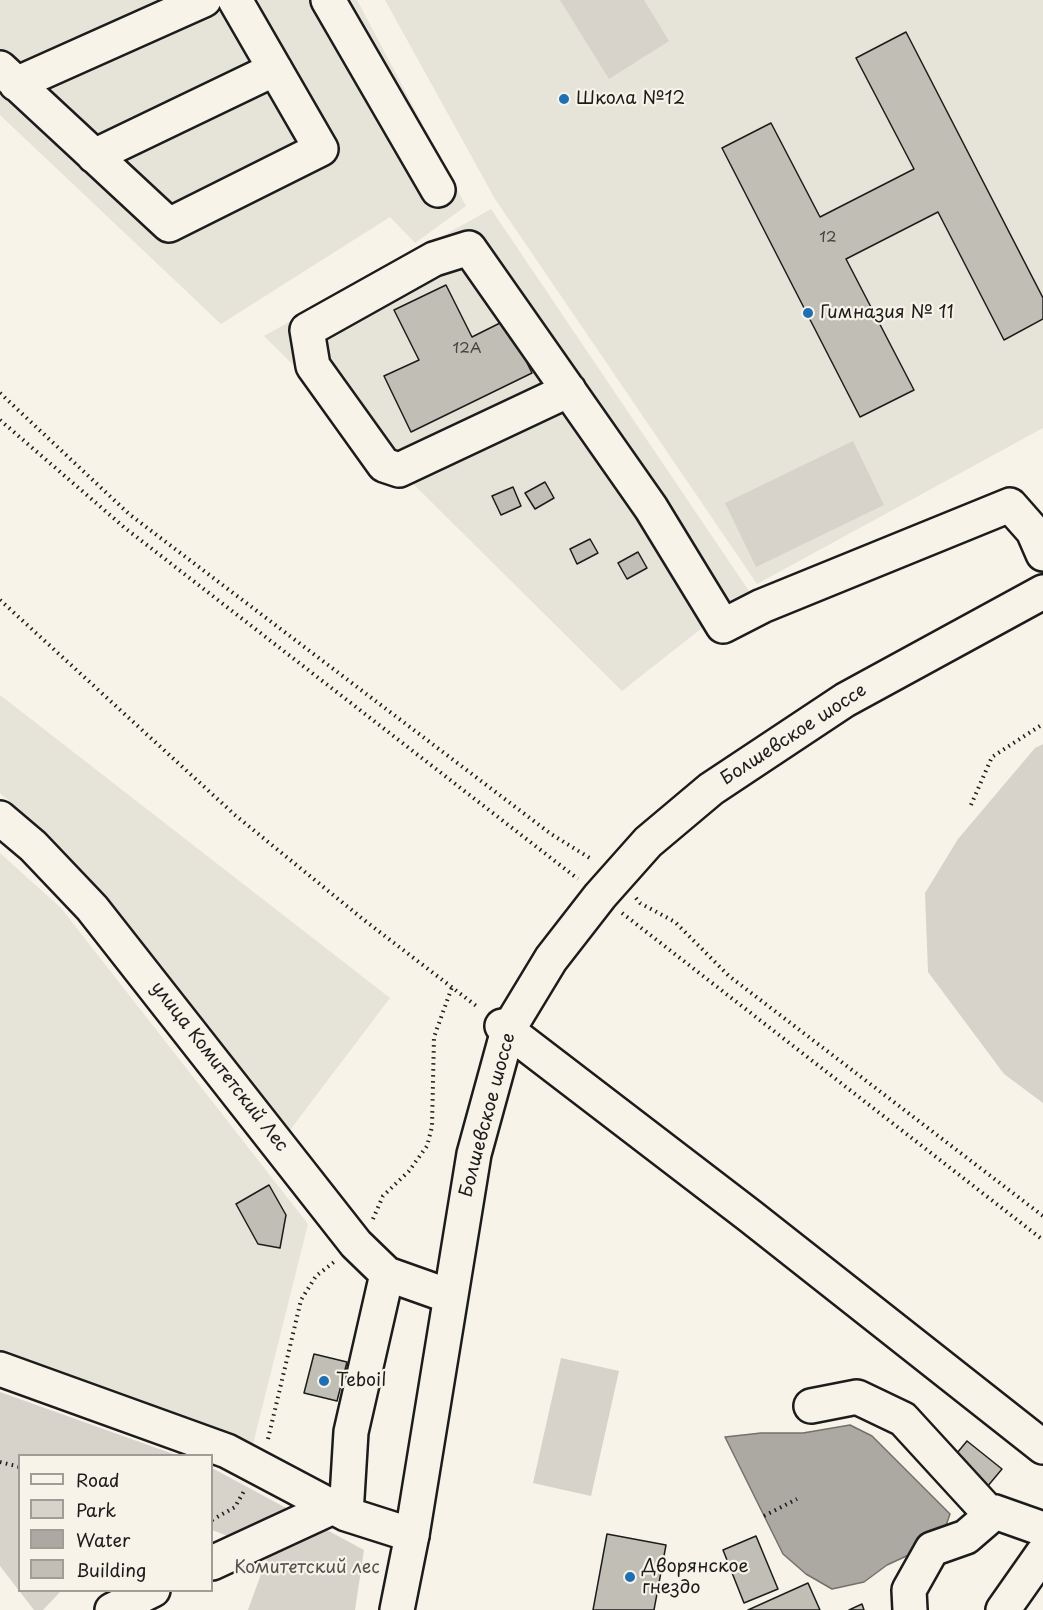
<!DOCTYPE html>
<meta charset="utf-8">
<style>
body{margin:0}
#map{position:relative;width:1043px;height:1610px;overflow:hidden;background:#f7f3e8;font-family:"Playpen Sans",sans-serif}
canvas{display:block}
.legend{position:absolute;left:18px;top:1454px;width:195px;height:138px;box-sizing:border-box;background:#f7f3e8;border:2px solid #9f9d96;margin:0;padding:8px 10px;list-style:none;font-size:18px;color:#1c1c1c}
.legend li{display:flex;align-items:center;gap:12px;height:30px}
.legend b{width:30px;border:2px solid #9f9d96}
</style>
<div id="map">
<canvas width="1043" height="1610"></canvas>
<ul class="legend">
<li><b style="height:8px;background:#f7f3e8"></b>Road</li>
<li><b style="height:16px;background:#d7d3cb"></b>Park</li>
<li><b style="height:16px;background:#aca9a2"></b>Water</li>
<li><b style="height:16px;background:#c0beb5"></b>Building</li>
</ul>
</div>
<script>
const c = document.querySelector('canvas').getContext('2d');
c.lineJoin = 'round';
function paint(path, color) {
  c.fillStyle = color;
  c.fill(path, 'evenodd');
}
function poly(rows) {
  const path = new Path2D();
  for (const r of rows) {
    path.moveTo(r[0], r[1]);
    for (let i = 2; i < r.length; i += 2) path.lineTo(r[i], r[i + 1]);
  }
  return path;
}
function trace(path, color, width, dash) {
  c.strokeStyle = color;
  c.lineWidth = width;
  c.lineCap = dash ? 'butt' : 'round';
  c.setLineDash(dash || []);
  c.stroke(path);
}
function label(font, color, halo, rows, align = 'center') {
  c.font = font + ' "Playpen Sans",sans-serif';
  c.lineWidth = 4.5;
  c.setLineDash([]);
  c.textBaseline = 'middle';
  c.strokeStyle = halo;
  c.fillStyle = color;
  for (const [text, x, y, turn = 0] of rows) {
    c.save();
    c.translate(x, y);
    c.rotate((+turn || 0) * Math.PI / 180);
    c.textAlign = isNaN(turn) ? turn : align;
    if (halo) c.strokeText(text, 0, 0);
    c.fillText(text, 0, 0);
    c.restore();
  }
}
const built = poly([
 [0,0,357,0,466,206,415,243,390,217,221,324,0,115],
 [385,0,1043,0,1043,428,757,584,495,199],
 [491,209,749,591,622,691,264,336],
 [0,695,390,998,290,1130,248,1085,104,894,44,830,0,793],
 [0,853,61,908,308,1224,253,1444,0,1352]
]);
const green = poly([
 [560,0,644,0,669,41,609,79],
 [853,441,884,505,756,567,725,503],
 [1043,744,1043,1103,1004,1074,928,972,925,893,958,839,1035,748],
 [561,1358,619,1371,591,1496,533,1483],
 [0,1392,176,1455,20,1456,20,1590,61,1591,43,1610,34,1610,0,1566],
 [212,1468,364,1550,355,1610,248,1610,269,1552,212,1530]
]);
const water = poly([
 [850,1425,872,1436,950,1514,941,1540,887,1565,864,1582,832,1589,806,1574,783,1554,725,1437,761,1433,803,1433,850,1425]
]);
const building = poly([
 [906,32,1043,298,1043,319,1004,340,938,212,846,259,914,390,860,417,722,148,771,123,820,217,914,169,856,58,906,32],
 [446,285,472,337,506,320,532,373,411,432,384,376,419,360,394,310,446,285],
 [545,482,554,498,535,509,525,493,545,482],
 [513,487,521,506,501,515,492,496,513,487],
 [590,539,598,553,577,564,570,549,590,539],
 [638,552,647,568,627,579,618,563,638,552],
 [269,1185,286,1215,280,1248,258,1244,236,1204,269,1185],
 [314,1354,347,1362,337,1401,304,1393,314,1354],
 [967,1441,1002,1469,987,1487,952,1459,967,1441],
 [607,1534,666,1545,654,1610,593,1610,607,1534],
 [756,1536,778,1589,744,1603,723,1550,756,1536],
 [808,1583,820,1610,748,1610,808,1583],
 [862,1604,864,1610,849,1610,862,1604]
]);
const path = poly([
 [0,393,129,514,551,834,593,860],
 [0,420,125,528,578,879],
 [0,600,235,815,364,920,479,1008],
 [971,805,992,757,1043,724],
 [636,898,640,903,675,922,729,976,1043,1216],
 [622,913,1043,1240],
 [373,1219,383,1196,409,1171,427,1146,432,1127,434,1037,452,987],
 [268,1439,301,1300,316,1276,334,1262],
 [0,1462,20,1467],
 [764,1516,797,1499],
 [212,1520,235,1507,244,1491]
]);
const minor = poly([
 [328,0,438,190],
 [0,68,169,225,321,149,235,0],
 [16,84,204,0],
 [94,156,275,69],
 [569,390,399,470,384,465,313,366,307,330,434,259,469,248,651,508,723,626,762,606,1010,505,1033,531,1043,554],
 [0,818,33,846,92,908,356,1244,387,1274,449,1296],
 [502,1026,750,1216,1043,1447],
 [0,1369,227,1451,346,1514,412,1535],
 [811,1406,857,1397,903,1419,991,1515],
 [346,1514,351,1432,387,1274],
 [212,1563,333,1507],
 [112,1610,153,1590],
 [910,1610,909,1590,932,1549,966,1537,995,1512,1043,1529],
 [1003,1610,1043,1553]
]);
const major = poly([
 [397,1610,412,1535,474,1154,508,1030,551,959,600,896,648,842,711,789,845,700,1043,592]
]);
const markers = [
 [564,99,6,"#1f6fb2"],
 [808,313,6,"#1f6fb2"],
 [324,1381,6,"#1f6fb2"],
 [630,1577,6,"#1f6fb2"]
];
const numberNames = [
 ["12",828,238],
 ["12А",467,349]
];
const poiNames = [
 ["Школа №12",576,99],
 ["Гимназия № 11",820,313],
 ["Teboil",336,1381],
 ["Дворянское",642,1567],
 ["гнездо",642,1588]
];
const streetNames = [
 ["Болшевское шоссе",794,735,-33],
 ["улица Комитетский Лес",219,1067,52],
 ["Болшевское шоссе",488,1115,-75]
];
const parkNames = [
 ["Комитетский лес",307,1568]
];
paint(built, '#e6e3d9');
paint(green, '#d7d3cb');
paint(water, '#aca9a2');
trace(water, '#72716c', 1.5);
paint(building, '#c0beb5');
trace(building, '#1c1c1c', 1.5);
trace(minor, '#1c1c1c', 38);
trace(major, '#1c1c1c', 38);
trace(path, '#1c1c1c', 4, [1.5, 4.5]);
trace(minor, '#f7f3e8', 33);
trace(major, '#f7f3e8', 33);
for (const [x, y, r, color] of markers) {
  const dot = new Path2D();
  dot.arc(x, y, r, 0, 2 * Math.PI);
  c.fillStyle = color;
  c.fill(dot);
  trace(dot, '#f7f3e8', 2);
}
label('15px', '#454442', null, numberNames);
label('18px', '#1c1c1c', '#f7f3e8', poiNames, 'left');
label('18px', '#1c1c1c', '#f7f3e8', streetNames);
label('18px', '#545351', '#f7f3e8', parkNames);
</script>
